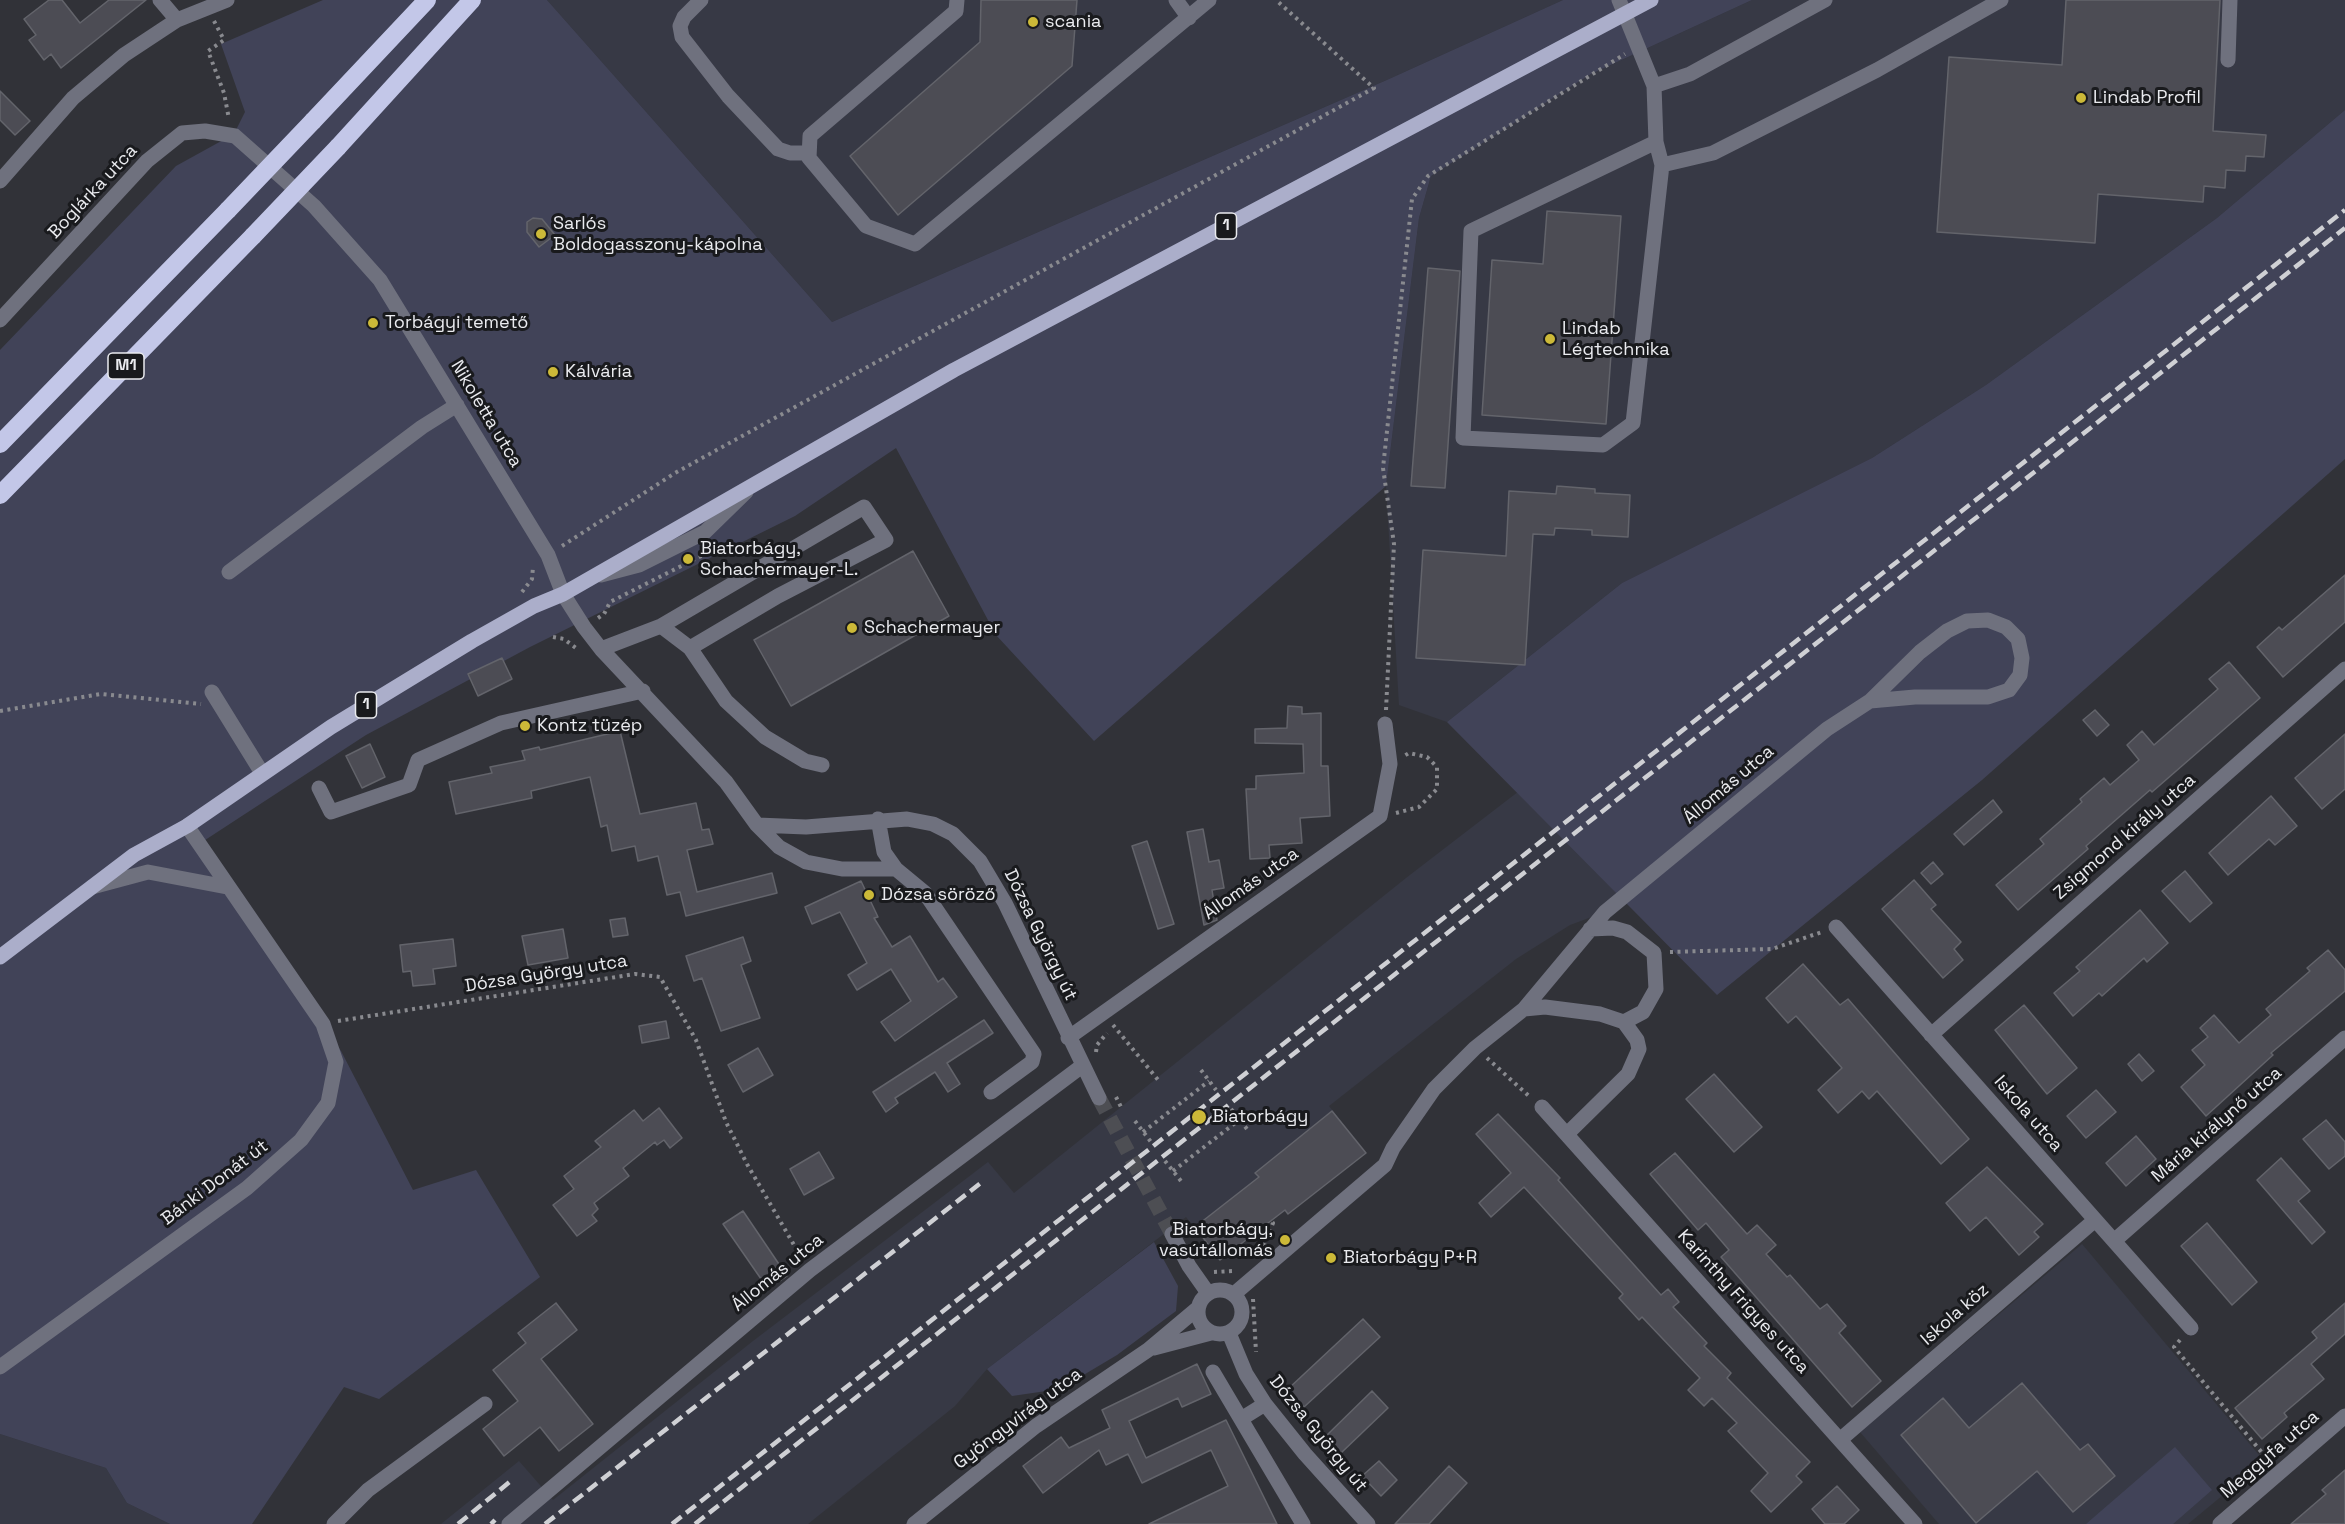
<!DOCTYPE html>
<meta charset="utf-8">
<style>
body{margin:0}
canvas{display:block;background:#313238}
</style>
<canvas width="2345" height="1524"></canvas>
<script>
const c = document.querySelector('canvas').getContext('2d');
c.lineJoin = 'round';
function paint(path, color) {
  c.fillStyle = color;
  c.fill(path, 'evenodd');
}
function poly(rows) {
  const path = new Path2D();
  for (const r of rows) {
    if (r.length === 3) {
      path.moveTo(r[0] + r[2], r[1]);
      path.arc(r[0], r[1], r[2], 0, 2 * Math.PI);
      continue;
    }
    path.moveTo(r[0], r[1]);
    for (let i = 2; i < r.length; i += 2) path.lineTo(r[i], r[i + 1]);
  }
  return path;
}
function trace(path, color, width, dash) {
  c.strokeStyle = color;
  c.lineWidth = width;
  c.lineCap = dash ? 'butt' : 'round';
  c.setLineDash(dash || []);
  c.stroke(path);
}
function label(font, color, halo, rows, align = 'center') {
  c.font = font + ' "Space Grotesk",sans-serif';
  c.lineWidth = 6;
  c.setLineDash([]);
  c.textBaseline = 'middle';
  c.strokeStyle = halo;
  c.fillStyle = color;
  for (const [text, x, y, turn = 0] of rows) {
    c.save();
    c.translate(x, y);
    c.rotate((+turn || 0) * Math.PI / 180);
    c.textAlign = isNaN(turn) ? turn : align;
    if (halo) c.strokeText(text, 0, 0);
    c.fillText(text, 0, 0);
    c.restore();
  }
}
const built = poly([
 [547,0,1563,0,1389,79,832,322],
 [1752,0,2345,0,2345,110,2217,218,1986,385,1872,458,1622,583,1447,722,1399,705,1386,486,1419,218,1431,176,1591,74],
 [1870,543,1605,912,1570,925,1516,959,1329,1106,1366,1153,1288,1214,1285,1210,1220,1260,1186,1217,987,1369,955,1406,808,1524,441,1524,519,1461,553,1500,753,1341,988,1162,1014,1193,1406,878,1510,798,1628,709],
 [2082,1244,2264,1461,2188,1524,1939,1524,1860,1432],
 [0,1434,106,1468,127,1503,170,1524,0,1524]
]);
const green = poly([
 [323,0,547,0,832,322,1389,79,1563,0,1752,0,1591,74,1431,176,1419,218,1386,486,1094,741,996,635,896,448,795,516,530,647,366,735,199,844,341,1051,413,1190,476,1170,540,1277,379,1399,344,1387,252,1524,170,1524,127,1503,106,1468,0,1434,0,350,176,166,234,134,245,112,221,44],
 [2345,110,2345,459,1982,780,1717,995,1447,722,1622,583,1872,458,1986,385,2217,218],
 [1154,1242,1178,1286,1176,1311,1117,1355,1060,1389,1012,1396,987,1369],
 [2175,1447,2212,1490,2173,1524,2086,1524]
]);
const building = poly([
 [49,0,62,0,80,23,109,0,146,0,61,68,51,54,44,60,29,40,36,35,24,19,49,0],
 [981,0,1077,0,1072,66,898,215,850,156,980,42,981,0],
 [2066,0,2220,0,2213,131,2266,135,2264,157,2246,156,2245,171,2226,170,2225,188,2204,186,2203,202,2098,194,2095,243,1937,232,1949,57,2062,65,2066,0],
 [0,91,30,121,15,135,0,120,0,91],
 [1547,211,1621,216,1606,424,1482,415,1492,260,1543,264,1547,211],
 [533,218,542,219,555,235,539,247,527,232,527,222,533,218],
 [1428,268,1460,271,1445,488,1411,486,1428,268],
 [1557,486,1595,489,1595,493,1630,495,1628,537,1592,535,1592,530,1555,528,1554,535,1533,534,1525,665,1416,658,1423,550,1506,556,1509,491,1556,494,1557,486],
 [913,551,949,616,791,706,754,640,913,551],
 [2345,575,2345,622,2283,677,2257,647,2279,627,2282,630,2345,575],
 [502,658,512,679,478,696,468,674,502,658],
 [2229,662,2260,698,2152,792,2150,790,2086,846,2088,849,2018,910,1996,885,2044,844,2040,839,2082,802,2080,799,2104,778,2110,785,2139,760,2127,745,2142,731,2154,745,2218,689,2209,679,2229,662],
 [1288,706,1302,707,1302,714,1321,713,1321,766,1328,766,1330,816,1300,818,1302,843,1269,845,1270,858,1250,859,1246,789,1256,789,1256,776,1304,773,1303,744,1255,743,1255,729,1287,728,1288,706],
 [2095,710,2109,725,2097,736,2083,720,2095,710],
 [620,731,640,814,696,803,702,830,709,829,713,844,687,850,697,892,772,873,777,893,686,916,680,892,667,895,658,856,638,861,635,846,612,851,607,825,601,827,590,777,531,791,532,798,456,814,449,782,492,773,490,767,525,760,522,751,539,747,540,750,620,731],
 [2345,734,2345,789,2322,809,2295,778,2345,734],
 [370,744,385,777,362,788,346,756,370,744],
 [2271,796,2297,826,2275,845,2269,839,2228,875,2209,853,2271,796],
 [1993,800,2002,812,1964,845,1954,834,1993,800],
 [1203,829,1209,862,1219,860,1224,888,1212,890,1217,920,1204,925,1187,832,1203,829],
 [1147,841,1174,924,1158,929,1132,846,1147,841],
 [1933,862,1943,874,1931,884,1921,873,1933,862],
 [2185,871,2212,903,2190,922,2162,891,2185,871],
 [1914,880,1936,905,1931,909,1961,942,1954,949,1963,960,1943,978,1882,909,1914,880],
 [861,881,878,917,874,918,892,947,910,936,938,982,943,978,957,997,895,1041,881,1022,911,1001,891,969,857,990,848,975,867,963,840,912,812,924,805,907,861,881],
 [2140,910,2168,943,2147,962,2144,958,2102,996,2099,993,2073,1016,2054,993,2080,971,2076,967,2140,910],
 [625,918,628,935,613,937,610,920,625,918],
 [563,929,568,958,528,965,522,936,563,929],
 [743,937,751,961,741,965,760,1018,721,1031,702,978,694,981,686,956,743,937],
 [453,939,456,966,433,969,435,984,413,986,411,971,403,972,400,945,453,939],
 [2328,950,2345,970,2345,991,2271,1053,2273,1055,2206,1116,2181,1087,2205,1065,2192,1050,2208,1037,2200,1028,2214,1015,2239,1043,2271,1015,2266,1009,2310,971,2307,968,2328,950],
 [1803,964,1840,1005,1848,999,1969,1139,1941,1164,1877,1091,1869,1099,1862,1091,1838,1113,1818,1090,1842,1068,1796,1016,1788,1023,1766,998,1803,964],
 [2024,1005,2077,1068,2047,1094,1995,1030,2024,1005],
 [984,1020,993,1033,947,1063,960,1084,948,1092,935,1072,895,1098,898,1103,886,1112,873,1092,984,1020],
 [666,1021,669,1038,642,1043,639,1026,666,1021],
 [758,1048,773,1075,743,1092,728,1065,758,1048],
 [2139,1054,2154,1071,2142,1081,2128,1064,2139,1054],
 [1714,1074,1762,1127,1734,1152,1686,1099,1714,1074],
 [2096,1090,2116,1112,2086,1138,2067,1116,2096,1090],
 [659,1108,682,1138,670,1148,664,1140,657,1145,655,1142,623,1168,629,1176,594,1203,598,1209,592,1215,597,1221,577,1236,553,1205,574,1189,564,1176,601,1147,595,1141,634,1110,643,1121,659,1108],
 [1332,1111,1366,1153,1288,1214,1285,1210,1220,1260,1195,1227,1259,1177,1255,1173,1332,1111],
 [1498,1114,1560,1178,1558,1180,1661,1295,1668,1289,1679,1302,1673,1307,1707,1343,1704,1346,1731,1373,1727,1378,1810,1462,1796,1476,1802,1482,1771,1512,1751,1491,1768,1473,1728,1431,1737,1423,1712,1398,1704,1406,1688,1390,1700,1378,1642,1317,1639,1320,1619,1298,1623,1294,1524,1187,1491,1217,1479,1203,1511,1173,1476,1134,1498,1114],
 [2326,1120,2345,1142,2345,1156,2329,1169,2303,1139,2326,1120],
 [2136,1136,2156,1159,2126,1186,2106,1163,2136,1136],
 [819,1152,834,1178,804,1195,790,1169,819,1152],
 [1675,1153,1747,1234,1757,1225,1776,1245,1766,1254,1787,1277,1790,1275,1820,1309,1827,1304,1846,1326,1839,1333,1881,1381,1852,1407,1721,1257,1729,1250,1706,1223,1698,1230,1650,1174,1675,1153],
 [2281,1158,2310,1191,2298,1201,2325,1232,2312,1244,2257,1180,2281,1158],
 [1987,1167,2043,1224,2034,1232,2039,1237,2019,1255,1986,1217,1970,1231,1946,1203,1987,1167],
 [743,1211,787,1276,768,1289,723,1224,743,1211],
 [2207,1223,2257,1282,2232,1305,2181,1246,2207,1223],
 [556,1303,577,1330,541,1359,593,1424,559,1451,540,1427,504,1456,483,1429,518,1401,493,1370,526,1343,518,1333,556,1303],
 [2345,1303,2345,1334,2311,1364,2324,1379,2284,1413,2287,1417,2262,1439,2235,1408,2317,1338,2312,1332,2345,1303],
 [1363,1319,1380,1337,1304,1407,1288,1389,1363,1319],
 [1197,1364,1211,1394,1182,1407,1178,1398,1129,1421,1146,1458,1226,1420,1277,1524,1149,1524,1228,1486,1211,1450,1142,1483,1128,1454,1106,1465,1099,1450,1043,1493,1023,1466,1061,1437,1069,1448,1110,1428,1102,1410,1197,1364],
 [2022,1383,2080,1450,2088,1444,2115,1476,2073,1512,2037,1471,1976,1523,1901,1435,1943,1398,1969,1428,2022,1383],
 [1372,1391,1388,1408,1341,1453,1326,1436,1372,1391],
 [1379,1461,1397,1480,1381,1496,1362,1476,1379,1461],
 [1449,1466,1467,1483,1429,1524,1395,1524,1449,1466],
 [2345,1470,2345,1524,2291,1524,2326,1494,2322,1490,2345,1470],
 [1837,1486,1859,1510,1844,1524,1825,1524,1812,1509,1837,1486]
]);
const minorTunnel = poly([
 [1099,1098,1172,1234]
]);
const path = poly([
 [214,21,224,40,208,51,224,93,229,119],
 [562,546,675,473,1374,88,1276,0],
 [522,592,532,579,533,567],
 [598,618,604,614,610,602,713,550],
 [553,637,564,639,576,648],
 [1386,710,1394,544,1383,468,1412,199,1428,176,1625,54],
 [0,711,101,694,201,704],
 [1396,813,1419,807,1437,789,1437,767,1427,757,1409,753,1404,756],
 [1670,952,1772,949,1822,932],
 [338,1021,635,974,660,977,696,1040,726,1122,747,1164,801,1257],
 [1113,1025,1159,1081],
 [1096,1052,1097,1045,1107,1033],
 [1487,1058,1530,1097],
 [1201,1070,1216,1090],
 [1116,1097,1121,1107],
 [1231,1109,1247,1129],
 [1135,1121,1151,1142],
 [1143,1132,1209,1081],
 [1165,1161,1181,1181],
 [1173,1171,1239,1120],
 [1264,1246,1273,1223,1271,1221],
 [1214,1272,1234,1271],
 [1253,1299,1256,1352],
 [2180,1340,2174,1347,2269,1461]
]);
const minor = poly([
 [160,0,177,20],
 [701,0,684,17,680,26,682,37,728,96,778,149,790,153,809,153],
 [957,0,956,11,810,136,809,158,866,226,915,244,1209,0],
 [1176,0,1189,18],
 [1619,0,1654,86,1656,142,1471,231,1463,438,1603,445,1633,423,1662,165,1656,142],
 [2228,60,2230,0],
 [1654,86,1690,74,1825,0],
 [1662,165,1713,153,1877,70,2001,0],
 [0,181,73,98,124,55,177,20,227,0],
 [0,320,147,161,182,133,205,131,235,136,314,206,380,280,548,555,563,594,584,627,601,649,726,782,757,825,806,827,907,819,933,824,953,834,980,861,1005,903,1099,1098],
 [229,572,422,427,457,405],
 [601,575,639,565,705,532,746,492],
 [661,626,690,648,726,701,765,737,805,761,822,765],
 [601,649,661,626,864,507,886,540,778,596,690,648],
 [212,692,262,773],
 [319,788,331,812,409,785,418,760,501,723,643,691],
 [878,819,884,852,896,869,925,893,1034,1054,1032,1062,991,1092],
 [757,825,779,847,806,862,842,869,896,869],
 [92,887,148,872,227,887],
 [1836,927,2191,1328],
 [1590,929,1613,928,1627,932,1654,953,1656,989,1643,1012,1624,1022],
 [1524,1009,1545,1007,1600,1014,1624,1022,1637,1040,1639,1049,1628,1074,1567,1134],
 [1931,1035,2345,669],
 [1068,1038,1380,816,1390,764,1385,724],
 [1542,1107,1915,1524],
 [1172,1234,1189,1266,1208,1293],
 [2114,1241,2345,1038],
 [1220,1312,22],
 [1234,1294,1385,1165,1393,1148,1434,1089,1475,1048,1524,1009,1605,912,1827,729,1870,701,1920,652,1947,631,1967,621,1988,620,2006,627,2018,639,2022,658,2020,675,2009,690,1988,697,1915,697,1870,701],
 [1229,1333,1246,1374,1265,1404,1305,1454,1368,1524],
 [1154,1348,1211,1333],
 [0,1367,247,1188,301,1140,328,1103,336,1062,323,1024,187,826],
 [1213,1372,1303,1524],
 [1241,1419,1265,1404],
 [1841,1439,2095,1220],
 [334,1524,368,1490,485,1404],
 [509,1524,810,1270,1082,1066],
 [914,1524,1036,1426,1148,1350,1198,1308],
 [2220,1524,2345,1416]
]);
const major = poly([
 [0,957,134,855,187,826,331,727,472,641,534,606,563,594,954,370,1651,0]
]);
const highway = poly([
 [313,121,427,0],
 [338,147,472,0],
 [0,444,228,210],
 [0,495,253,236]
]);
const rail = poly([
 [458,1524,512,1480],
 [491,1524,495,1520],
 [545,1524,982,1182],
 [672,1524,2345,210],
 [695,1524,2345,228]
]);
const highwayBridge = poly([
 [228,210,313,121],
 [253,236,338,147]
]);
const markers = [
 [1033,22,6,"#ccb938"],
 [2081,98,6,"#ccb938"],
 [541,234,6,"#ccb938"],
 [373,323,6,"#ccb938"],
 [1550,339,6,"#ccb938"],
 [553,372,6,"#ccb938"],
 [688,559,6,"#ccb938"],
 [852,628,6,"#ccb938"],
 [525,726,6,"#ccb938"],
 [869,895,6,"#ccb938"],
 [1199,1117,8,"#ccb938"],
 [1285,1240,6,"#ccb938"],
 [1331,1258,6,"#ccb938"]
];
const shields = [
 [1226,226,21],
 [126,366,36],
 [366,705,21]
];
const shieldNames = [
 ["1",1226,226],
 ["M1",126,366],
 ["1",366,705]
];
const poiNames = [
 ["scania",1045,22],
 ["Lindab Profil",2093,98],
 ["Sarlós",553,224],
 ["Boldogasszony-kápolna",553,245],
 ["Torbágyi temető",385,323],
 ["Lindab",1562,329],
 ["Légtechnika",1562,350],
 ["Kálvária",565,372],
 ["Biatorbágy,",700,549],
 ["Schachermayer-L.",700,570],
 ["Schachermayer",864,628],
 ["Kontz tüzép",537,726],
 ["Dózsa söröző",881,895],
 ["Biatorbágy",1212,1117],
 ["Biatorbágy,",1273,1230,"right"],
 ["vasútállomás",1273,1251,"right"],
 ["Biatorbágy P+R",1343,1258]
];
const streetNames = [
 ["Boglárka utca",93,192,-47],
 ["Nikoletta utca",486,414,59],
 ["Állomás utca",1729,785,-40],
 ["Zsigmond király utca",2125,837,-41],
 ["Állomás utca",1251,884,-35],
 ["Dózsa György út",1040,935,64],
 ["Dózsa György utca",546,974,-9],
 ["Iskola utca",2028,1114,49],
 ["Mária királynő utca",2217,1125,-41],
 ["Bánki Donát út",215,1183,-37],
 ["Állomás utca",778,1273,-39],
 ["Karinthy Frigyes utca",1743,1302,48],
 ["Iskola köz",1955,1315,-41],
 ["Gyöngyvirág utca",1018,1419,-37],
 ["Dózsa György út",1318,1434,51],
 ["Meggyfa utca",2270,1455,-41]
];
paint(built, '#373945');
paint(green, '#414358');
paint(building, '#4c4c54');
trace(building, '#63646b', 1.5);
trace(minorTunnel, '#4d4e53', 15, [15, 8]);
trace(path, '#898a8f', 4, [3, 4.5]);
trace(minor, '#6f717e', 15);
trace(major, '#abaeca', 15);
trace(highway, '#c3c7e8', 18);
trace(rail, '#cfd0d4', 4.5, [12, 6]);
trace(highwayBridge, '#c3c7e8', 18);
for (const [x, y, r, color] of markers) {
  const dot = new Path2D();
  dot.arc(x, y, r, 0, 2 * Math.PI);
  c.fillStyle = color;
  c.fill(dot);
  trace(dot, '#191a1d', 2);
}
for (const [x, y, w] of shields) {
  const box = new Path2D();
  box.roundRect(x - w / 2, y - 13, w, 26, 4.5);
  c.fillStyle = '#191a1d';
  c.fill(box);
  trace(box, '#eaebef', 1.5);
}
label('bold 16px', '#eaebef', null, shieldNames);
label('18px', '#eaebef', '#191a1d', poiNames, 'left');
label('18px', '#eaebef', '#191a1d', streetNames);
</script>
